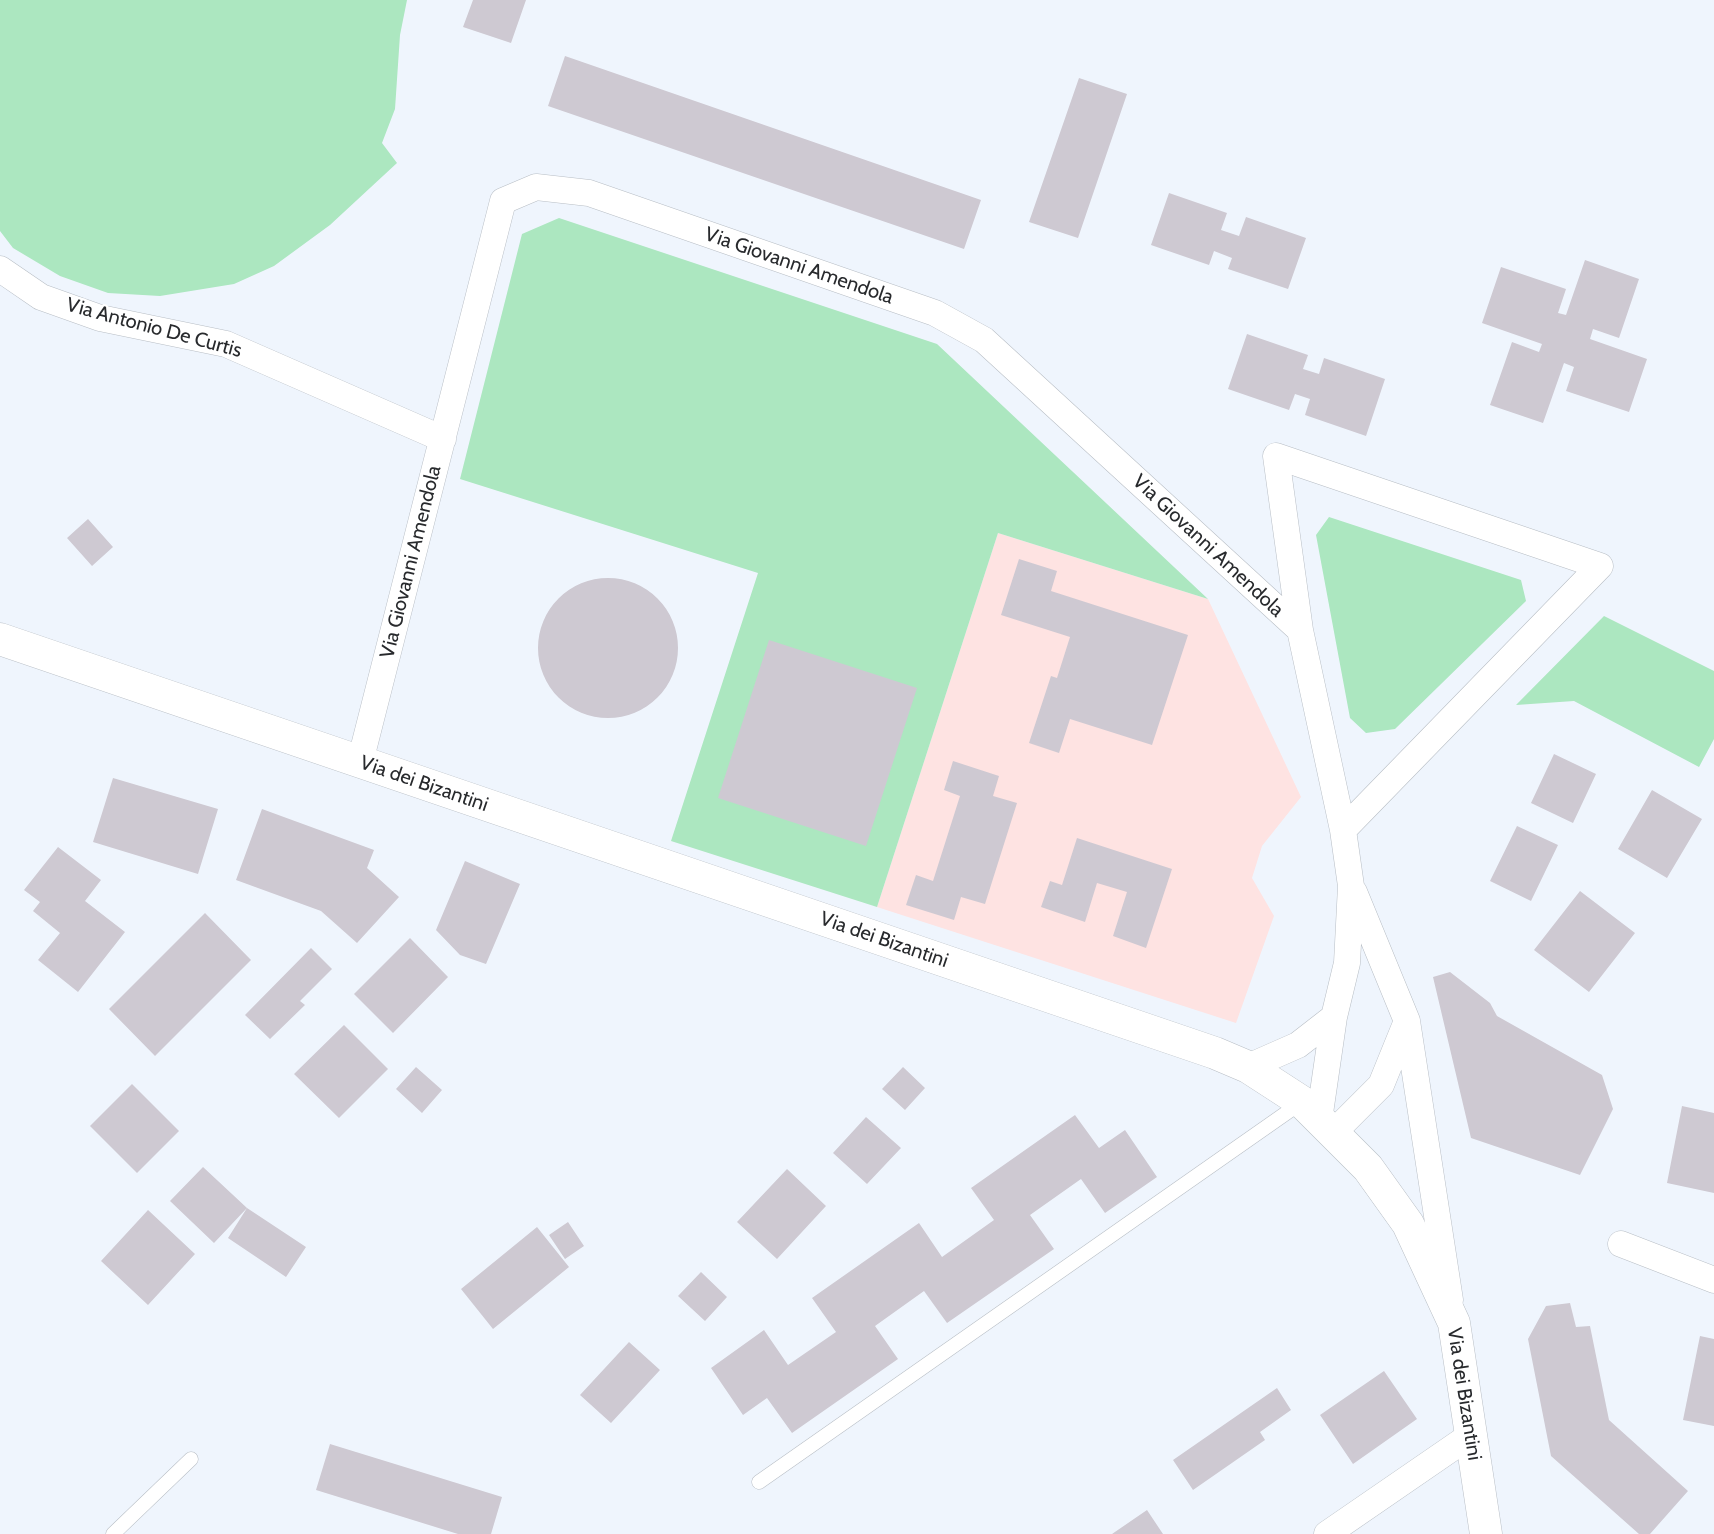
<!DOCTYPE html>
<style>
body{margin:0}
canvas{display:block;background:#eff5fd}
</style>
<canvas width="1714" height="1534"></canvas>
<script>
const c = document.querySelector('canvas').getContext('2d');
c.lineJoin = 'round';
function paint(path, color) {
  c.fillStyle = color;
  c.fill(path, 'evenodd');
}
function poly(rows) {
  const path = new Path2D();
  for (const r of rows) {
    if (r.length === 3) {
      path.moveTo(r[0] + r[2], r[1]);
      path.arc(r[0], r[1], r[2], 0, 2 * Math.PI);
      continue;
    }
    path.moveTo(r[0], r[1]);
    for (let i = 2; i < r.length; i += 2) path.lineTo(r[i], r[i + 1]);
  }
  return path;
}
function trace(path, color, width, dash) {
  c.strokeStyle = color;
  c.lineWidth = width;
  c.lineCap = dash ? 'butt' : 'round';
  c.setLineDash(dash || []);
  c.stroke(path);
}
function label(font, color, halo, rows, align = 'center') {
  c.font = font + ' Cabin,sans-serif';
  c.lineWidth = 4.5;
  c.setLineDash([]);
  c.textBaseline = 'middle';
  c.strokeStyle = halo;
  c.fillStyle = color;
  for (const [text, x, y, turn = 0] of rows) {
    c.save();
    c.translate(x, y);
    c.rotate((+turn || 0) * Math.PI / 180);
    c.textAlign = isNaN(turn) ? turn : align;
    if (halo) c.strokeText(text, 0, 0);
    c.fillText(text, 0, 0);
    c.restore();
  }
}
const education = poly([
 [998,533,1208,599,1301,797,1262,846,1252,878,1274,916,1236,1023,877,907]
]);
const green = poly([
 [0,0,407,0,400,35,395,109,382,143,397,163,330,225,274,266,234,284,160,296,108,293,60,276,13,248,0,231],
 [559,218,937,344,1208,599,998,533,877,907,671,841,758,573,460,479,522,234],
 [1329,517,1521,580,1526,601,1395,729,1366,733,1350,718,1316,535],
 [1604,616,1714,671,1714,739,1699,767,1574,701,1516,705]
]);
const building = poly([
 [473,0,526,0,511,43,463,27],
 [565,56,981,200,964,249,548,106],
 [1079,78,1127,94,1078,238,1029,222],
 [1169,193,1227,213,1221,230,1239,236,1246,217,1306,238,1288,289,1228,269,1232,258,1214,251,1209,265,1151,245],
 [1585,260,1639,279,1619,338,1593,329,1590,339,1647,359,1629,412,1566,391,1574,367,1564,363,1543,423,1490,405,1512,342,1539,352,1542,344,1482,323,1501,267,1566,289,1558,313,1566,315],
 [1247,334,1308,355,1303,369,1319,374,1324,358,1385,379,1366,436,1305,415,1310,399,1295,394,1289,410,1228,389],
 [88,519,113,547,92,566,67,538],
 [1019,559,1057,571,1051,591,1188,635,1152,745,1070,719,1059,753,1029,743,1051,676,1057,678,1070,637,1001,615],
 [608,648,70],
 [769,640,917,688,866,846,718,798],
 [1554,754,1596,774,1573,823,1531,803],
 [953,761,999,776,993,796,1017,803,985,904,961,897,954,920,906,905,916,875,933,881,960,796,944,790],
 [113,778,218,809,198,874,93,842],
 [1652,790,1702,819,1667,878,1618,849],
 [262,809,374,850,367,868,399,897,357,943,321,911,236,880],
 [1517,826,1558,845,1531,901,1490,881],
 [1077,838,1172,869,1146,948,1113,936,1127,892,1097,883,1085,922,1041,907,1050,881,1062,885],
 [58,847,101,880,85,901,125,932,78,992,38,960,60,933,33,911,40,902,24,890],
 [465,861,520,884,486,964,460,955,436,930],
 [1580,891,1635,933,1589,992,1534,950],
 [205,913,251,960,155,1056,109,1009],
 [410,938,448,977,393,1033,354,994],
 [311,948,332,969,300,1001,305,1005,270,1039,245,1015],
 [1450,972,1490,1003,1497,1016,1602,1075,1613,1109,1580,1175,1471,1138,1433,977],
 [344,1025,388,1069,339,1118,294,1074],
 [416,1067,442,1090,422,1113,396,1089],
 [903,1067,925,1088,905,1110,882,1089],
 [132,1084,179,1131,137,1173,90,1126],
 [1682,1106,1714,1113,1714,1193,1667,1183],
 [1075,1115,1099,1148,1125,1130,1157,1177,1105,1213,1081,1179,1030,1215,1054,1249,947,1323,924,1291,875,1326,898,1359,792,1433,767,1398,743,1415,711,1368,764,1330,788,1365,836,1332,812,1298,919,1223,942,1257,994,1220,971,1188],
 [866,1117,901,1148,867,1184,833,1153],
 [203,1167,247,1208,214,1243,170,1201],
 [787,1169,826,1206,777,1259,737,1222],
 [247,1208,306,1247,286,1277,228,1238],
 [148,1210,195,1254,148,1305,101,1261],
 [568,1222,584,1246,565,1259,549,1235],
 [537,1227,569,1267,493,1329,461,1289],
 [701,1272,727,1297,705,1321,678,1296],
 [1570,1303,1576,1327,1590,1326,1609,1420,1688,1491,1650,1534,1639,1534,1551,1456,1528,1339,1546,1306],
 [1700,1336,1714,1339,1714,1426,1683,1420],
 [629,1342,660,1370,611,1423,580,1395],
 [1384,1371,1417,1419,1353,1464,1320,1415],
 [1277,1388,1291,1410,1260,1432,1265,1440,1193,1490,1173,1460],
 [330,1444,502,1497,491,1534,458,1534,316,1490],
 [1147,1510,1163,1534,1112,1534]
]);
const service = poly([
 [759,1482,1302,1102],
 [113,1534,191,1459]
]);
const minor = poly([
 [0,269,41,297,100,318,226,344,443,439],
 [360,762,503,201,536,187,589,193,935,313,984,340,1300,630],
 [1354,892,1407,1021,1450,1300],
 [1248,1067,1298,1045,1334,1017,1347,963,1351,886,1343,830,1300,630,1276,456,1600,566,1343,830],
 [1319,1120,1334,1017],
 [1333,1133,1381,1085,1407,1021],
 [1621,1244,1714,1280],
 [1327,1534,1471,1435]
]);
const tertiary = poly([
 [0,639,1215,1053,1248,1067,1302,1102,1368,1168,1408,1224,1454,1323,1486,1534]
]);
const streetNames = [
 ["Via Giovanni Amendola",799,266,19],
 ["Via Antonio De Curtis",154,328,15],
 ["Via Giovanni Amendola",1208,546,43],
 ["Via Giovanni Amendola",411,562,-76],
 ["Via dei Bizantini",424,784,19],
 ["Via dei Bizantini",884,940,19],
 ["Via dei Bizantini",1464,1394,81]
];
paint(education, '#fee3e2');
paint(green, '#ace7c0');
paint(building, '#cec9d2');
trace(service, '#b8bec5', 15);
trace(minor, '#b8bec5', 27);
trace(tertiary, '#b8bec5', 33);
trace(service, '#fff', 14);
trace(minor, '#fff', 26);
trace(tertiary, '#fff', 32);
label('20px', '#282a2d', '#fff', streetNames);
</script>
